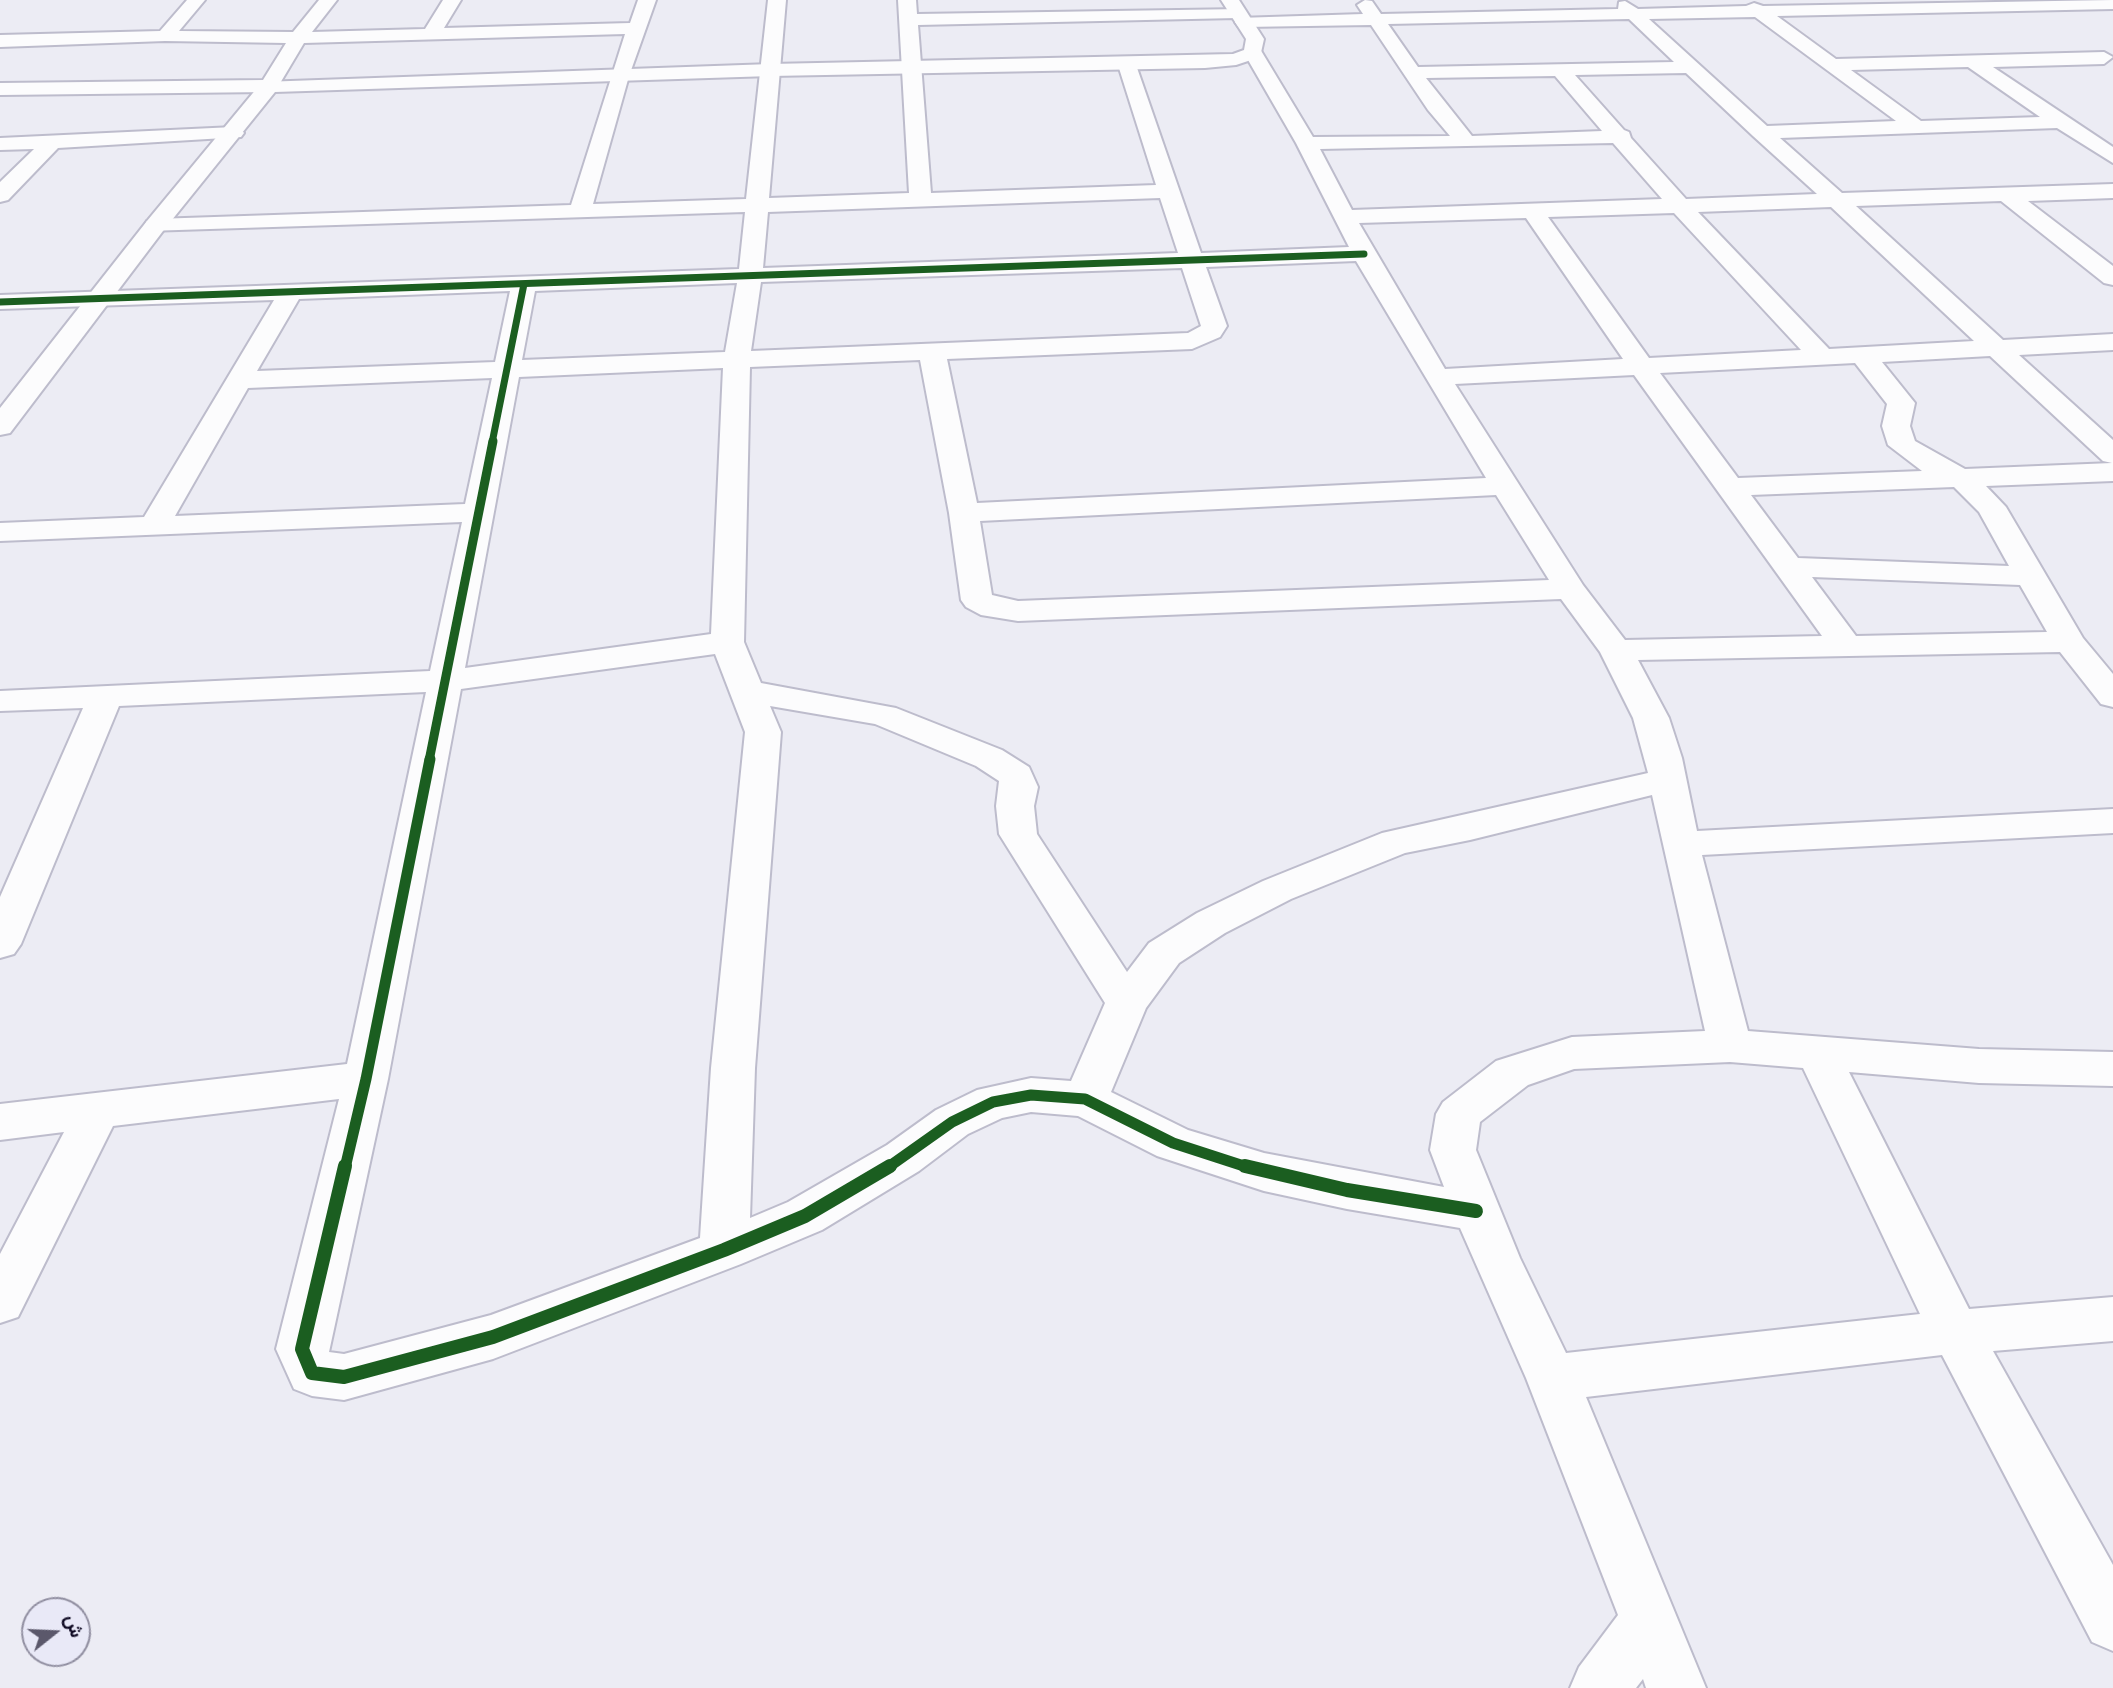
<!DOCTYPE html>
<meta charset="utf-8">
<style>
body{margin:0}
#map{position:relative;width:2113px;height:1688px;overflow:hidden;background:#ececf4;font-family:"Roboto Condensed",Vazirmatn,sans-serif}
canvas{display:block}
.north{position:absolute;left:21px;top:1597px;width:70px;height:70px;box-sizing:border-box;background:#e9e9f7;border:2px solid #918fa1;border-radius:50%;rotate:72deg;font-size:19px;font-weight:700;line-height:28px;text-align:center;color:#0d0821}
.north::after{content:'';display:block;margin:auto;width:24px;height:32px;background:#5b586b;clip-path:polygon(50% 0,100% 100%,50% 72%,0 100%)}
</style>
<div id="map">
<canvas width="2113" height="1688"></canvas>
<div class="north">ش</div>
</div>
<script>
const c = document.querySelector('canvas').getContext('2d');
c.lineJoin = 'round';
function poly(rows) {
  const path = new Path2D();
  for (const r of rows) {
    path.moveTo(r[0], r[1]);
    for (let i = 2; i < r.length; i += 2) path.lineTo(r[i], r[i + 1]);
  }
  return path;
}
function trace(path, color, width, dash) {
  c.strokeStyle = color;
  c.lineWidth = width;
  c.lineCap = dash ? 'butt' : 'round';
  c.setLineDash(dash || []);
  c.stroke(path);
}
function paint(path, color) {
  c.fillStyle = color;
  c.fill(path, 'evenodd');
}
const street = poly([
 [187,0,205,0,179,31,293,32,319,0,337,0,312,32,425,29,443,0,461,0,444,28,630,23,638,0,656,0,629,76,593,204,746,199,768,0,786,0,769,198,909,193,898,0,916,0,917,14,1243,9,1246,13,1243,17,1237,18,918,25,931,193,1156,185,1118,65,1127,59,1136,65,1201,253,1349,247,1296,143,1244,53,1246,49,1260,49,1313,137,1450,136,1428,110,1371,25,1244,27,1238,26,1235,22,1238,18,1363,14,1357,5,1365,0,1372,1,1381,14,1618,9,1619,2,1625,1,1638,9,1746,6,1754,3,1763,6,2113,0,2113,9,1777,16,1836,59,2104,52,2113,57,2104,64,1993,67,2113,147,2113,163,2057,128,1780,138,1842,193,2113,184,2113,198,2028,201,2113,266,2113,285,2104,283,2001,201,1856,206,2003,340,2113,334,2113,350,2019,355,2113,440,2113,481,1986,486,2006,507,2083,638,2113,674,2113,707,2101,704,2060,652,1638,660,1669,718,1682,758,1697,831,2113,809,2113,833,1702,855,1748,1031,1979,1049,2113,1052,2113,1086,1979,1083,1849,1072,1969,1309,2113,1297,2113,1341,1993,1351,2113,1565,2113,1651,2092,1642,1942,1355,1586,1397,1706,1688,1646,1688,1643,1679,1636,1688,1570,1688,1579,1667,1618,1615,1526,1378,1460,1228,1347,1209,1264,1191,1157,1156,1078,1116,1031,1112,1002,1118,968,1134,919,1171,822,1230,741,1264,493,1359,344,1400,312,1396,294,1389,276,1349,339,1099,113,1126,18,1317,0,1323,0,1254,64,1132,0,1140,0,1104,347,1064,426,692,119,706,21,944,14,954,0,958,0,897,83,708,0,711,0,691,430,671,462,522,0,541,0,523,144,517,274,300,0,309,0,295,739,269,745,212,147,231,144,226,147,221,155,219,571,205,625,34,304,43,276,90,269,92,0,95,0,83,263,80,286,43,165,41,0,47,0,35,160,31,187,0],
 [1755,17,1896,121,1767,126,1649,19,1755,17],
 [1629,19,1674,62,1418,67,1388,24,1629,19],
 [1968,67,2040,117,1921,121,1851,70,1968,67],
 [1686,73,1753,136,1817,194,1686,199,1631,138,1629,132,1624,130,1575,75,1686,73],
 [1555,76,1602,131,1472,136,1426,78,1555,76],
 [1613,143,1662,199,1352,210,1320,149,1613,143],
 [1160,198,1178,253,763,268,768,212,1160,198],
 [1831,207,1974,341,1829,349,1698,212,1831,207],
 [1674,213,1801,350,1649,358,1548,217,1674,213],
 [1526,218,1623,359,1445,369,1359,223,1526,218],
 [1356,261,1486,478,977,503,947,359,1192,349,1220,337,1227,326,1206,267,1356,261],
 [1182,268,1201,326,1188,333,751,351,761,282,1182,268],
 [737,283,725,352,522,360,535,291,737,283],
 [510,291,495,362,257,371,299,299,510,291],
 [1990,356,2103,461,2112,463,1965,469,1915,441,1910,426,1915,403,1882,362,1990,356],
 [920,360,949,513,961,600,966,607,981,615,1018,621,1561,599,1600,652,1633,718,1648,773,1382,833,1263,881,1197,913,1149,943,1127,972,1037,834,1034,806,1038,787,1029,767,1002,750,896,708,761,683,744,642,750,367,920,360],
 [1855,363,1887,404,1882,426,1888,445,1922,471,1738,478,1660,373,1855,363],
 [723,368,711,634,465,668,519,377,723,368],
 [1634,375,1822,636,1625,640,1583,585,1455,384,1634,375],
 [492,378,465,504,175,516,248,388,492,378],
 [1954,487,1979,512,2009,566,1798,558,1751,495,1954,487],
 [1496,495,1549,580,1018,601,992,595,980,521,1496,495],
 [1812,577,2020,585,2047,632,1856,636,1812,577],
 [715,654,745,732,711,1068,700,1238,491,1315,344,1354,329,1352,388,1079,461,689,715,654],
 [770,706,875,724,976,766,999,781,996,806,999,834,1105,1003,1071,1081,1031,1078,977,1090,936,1110,887,1145,788,1202,750,1218,755,1068,781,732,770,706],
 [1652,795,1705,1031,1572,1037,1496,1061,1443,1102,1436,1114,1430,1150,1444,1187,1264,1153,1188,1130,1111,1092,1146,1008,1179,963,1225,933,1291,899,1405,853,1470,840,1652,795],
 [1730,1062,1803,1068,1920,1314,1566,1353,1520,1258,1476,1150,1480,1122,1528,1085,1574,1069,1730,1062],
 [234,127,241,129,244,133,241,137,58,148,8,200,0,202,0,182,34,149,0,150,0,138,234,127]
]);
const secondary = poly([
 [1221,0,1239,0,1264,39,1260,57,1236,65,1205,68,771,76,275,92,163,231,10,433,0,435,0,408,147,221,262,82,771,64,1233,54,1244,50,1246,39,1221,0]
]);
const cyclewayFar3 = poly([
 [0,302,1364,254],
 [492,443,524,284]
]);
const cyclewayFar2 = poly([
 [429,761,493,441]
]);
const cyclewayFar1 = poly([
 [345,1168,366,1079,430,759],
 [887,1168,952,1122,993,1102,1031,1095,1085,1099,1173,1143,1250,1168]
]);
const cycleway = poly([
 [345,1166,302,1349,312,1373,344,1377,493,1337,724,1250,805,1216,890,1166],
 [1245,1166,1347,1190,1476,1211]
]);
trace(street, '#bdbccc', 4);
trace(secondary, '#bdbccc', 4);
paint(street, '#fcfcfd');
paint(secondary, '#fcfcfd');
trace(cyclewayFar3, '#1b5e20', 7);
trace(cyclewayFar2, '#1b5e20', 9);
trace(cyclewayFar1, '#1b5e20', 11);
trace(cycleway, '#1b5e20', 14);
</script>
